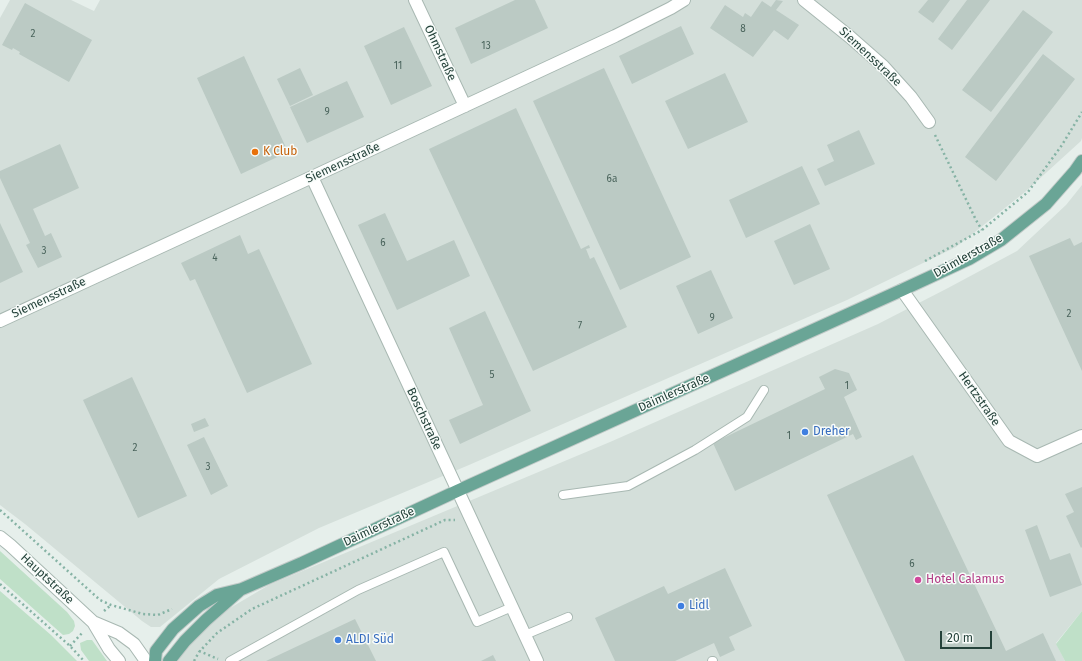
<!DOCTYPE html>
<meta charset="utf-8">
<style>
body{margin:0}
#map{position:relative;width:1082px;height:661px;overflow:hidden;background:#e6efeb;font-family:"Fira Sans",sans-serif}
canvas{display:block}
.scale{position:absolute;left:940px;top:631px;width:52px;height:18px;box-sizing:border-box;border:2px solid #24423a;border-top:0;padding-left:5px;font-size:12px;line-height:14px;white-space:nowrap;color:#24423a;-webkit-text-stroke:3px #f7fbf9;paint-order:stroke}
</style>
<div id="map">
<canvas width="1082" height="661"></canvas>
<div class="scale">20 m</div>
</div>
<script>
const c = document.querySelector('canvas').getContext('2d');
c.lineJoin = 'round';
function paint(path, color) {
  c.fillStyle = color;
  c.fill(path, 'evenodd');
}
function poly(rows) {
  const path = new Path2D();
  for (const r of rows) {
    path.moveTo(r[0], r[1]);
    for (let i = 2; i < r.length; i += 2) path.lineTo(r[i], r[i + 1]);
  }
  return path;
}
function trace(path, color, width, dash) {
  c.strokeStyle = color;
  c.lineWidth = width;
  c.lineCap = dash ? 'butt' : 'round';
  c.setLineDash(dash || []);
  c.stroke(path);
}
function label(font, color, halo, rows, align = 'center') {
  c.font = font + ' "Fira Sans",sans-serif';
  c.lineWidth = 3;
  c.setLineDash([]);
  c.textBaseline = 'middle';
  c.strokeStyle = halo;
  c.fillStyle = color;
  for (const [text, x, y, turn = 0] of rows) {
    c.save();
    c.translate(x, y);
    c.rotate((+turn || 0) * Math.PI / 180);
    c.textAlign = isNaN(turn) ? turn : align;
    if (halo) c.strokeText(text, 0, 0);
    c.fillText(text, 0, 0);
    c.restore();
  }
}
const built = poly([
 [10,0,71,0,94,11,100,0,1082,0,1082,138,1081,141,1025,192,956,247,847,300,469,465,319,528,219,579,160,627,151,627,142,621,25,524,0,505,0,18],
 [1082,185,1082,611,1056,643,1065,661,170,661,198,627,269,585,610,442,878,324,948,288,1017,251,1066,205]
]);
const green = poly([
 [0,551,67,612,74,621,75,626,73,631,69,634,63,635,0,579],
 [0,591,51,635,77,661,0,661],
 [1082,611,1082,661,1065,661,1056,644],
 [87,640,92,640,107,661,89,661,81,650,80,643]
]);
const building = poly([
 [515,0,535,0,548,28,471,64,455,28],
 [776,0,783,1,776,10,799,25,788,40,774,30,753,57,710,28,725,5,743,17,745,13,751,17,762,1,771,7],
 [928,0,950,0,933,23,918,12],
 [967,0,990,0,952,50,938,39],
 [25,3,92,40,69,82,19,54,20,52,13,48,12,50,2,45],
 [1023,10,1053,32,991,112,962,90],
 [681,26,694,54,632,84,619,56],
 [404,27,432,86,391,105,364,46],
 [1043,54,1075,79,996,181,965,157],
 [244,56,288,152,241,174,197,78],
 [300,68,313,95,290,106,277,79],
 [604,68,691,257,620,290,533,101],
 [725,73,748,122,688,149,665,101],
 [347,81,364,117,307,143,290,107],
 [516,108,581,249,589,245,590,248,586,249,590,259,594,257,627,327,533,371,429,149],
 [859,130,875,164,825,186,817,169,834,161,827,145],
 [60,144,79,188,33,209,45,236,51,233,62,257,38,268,26,245,30,243,0,178,0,171],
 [802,166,820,204,746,238,729,200],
 [385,213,407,261,454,240,470,276,397,310,358,225],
 [0,223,23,272,0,283],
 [810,224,830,269,794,285,774,241],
 [240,235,248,254,259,249,312,364,247,393,195,279,190,281,181,263],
 [1070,238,1074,246,1082,242,1082,371,1029,256],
 [711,270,733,318,698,334,676,286],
 [485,311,531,411,460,444,449,420,483,405,449,328],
 [835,369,849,373,857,390,844,397,862,437,856,440,853,434,735,491,713,443,825,389,819,377],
 [132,377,187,496,138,518,83,400],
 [205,418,209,426,194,432,191,424],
 [204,437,228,486,211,495,187,445],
 [913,455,1006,651,1043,633,1056,661,905,661,827,495],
 [1082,487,1082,547,1081,548,1066,516,1074,512,1065,494],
 [1037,525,1050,560,1070,553,1082,585,1050,597,1025,530],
 [725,568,752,626,729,637,735,650,720,657,714,643,675,661,615,661,595,618,664,586,668,594],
 [355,619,376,661,266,661],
 [493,655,496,661,481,661]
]);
const path = poly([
 [935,135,976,220,982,230],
 [925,261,982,230,1028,192,1062,145,1082,112],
 [0,510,100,600,111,605,143,614,158,615,172,609],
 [0,584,70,646,84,661],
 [104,611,111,605],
 [70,646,83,632],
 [199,651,218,659],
 [194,661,199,652,217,633,252,609,445,520,455,520]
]);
const service = poly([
 [563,495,628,486,695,450,747,417,764,390],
 [525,635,568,617],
 [230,661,358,590,444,552,477,622,512,607],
 [712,661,713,661]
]);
const minor = poly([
 [415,0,465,106],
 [804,0,850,37,883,66,911,97,929,122],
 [312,177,537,661],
 [902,290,1009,441,1037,456,1082,436],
 [0,321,312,177,615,36,671,8,684,0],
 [0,537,10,545,93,622,109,649,119,661],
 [93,622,119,633,134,644,146,661]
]);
const primary = poly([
 [155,661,156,651,173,629,199,606,217,595,242,589,302,563,457,491,902,290,969,259,1001,240,1046,204,1075,171,1082,161],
 [169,661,185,641,206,620,239,591]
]);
const markers = [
 [255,152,4,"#e8710a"],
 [805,432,4,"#3f7fe0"],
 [918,580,4,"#d1479c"],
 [681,606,4,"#3f7fe0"],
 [338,640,4,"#3f7fe0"]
];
const numberNames = [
 ["8",743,29],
 ["2",33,34],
 ["13",486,46],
 ["11",398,66],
 ["9",327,112],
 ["6a",612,179],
 ["6",383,243],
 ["3",44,251],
 ["4",215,258],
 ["2",1069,314],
 ["9",712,318],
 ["7",580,326],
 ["5",492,375],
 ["1",847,386],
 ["1",789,436],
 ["2",135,448],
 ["3",208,467],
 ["6",912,564]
];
const streetNames = [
 ["Ohmstraße",440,53,65],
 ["Siemensstraße",870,57,43],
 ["Siemensstraße",343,163,-25],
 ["Daimlerstraße",968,256,-29],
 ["Siemensstraße",49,298,-25],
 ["Daimlerstraße",674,393,-24],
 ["Hertzstraße",979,399,55],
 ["Boschstraße",424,419,65],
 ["Daimlerstraße",379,527,-25],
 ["Hauptstraße",47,579,43]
];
const foodNames = [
 ["K Club",263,152]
];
const shopNames = [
 ["Dreher",813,432],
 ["Lidl",689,606],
 ["ALDI Süd",346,640]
];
const hotelNames = [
 ["Hotel Calamus",926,580]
];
paint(built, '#d4dfda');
paint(green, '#bfe0c8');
paint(building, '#bbcac4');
trace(service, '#a8b8b2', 10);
trace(minor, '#a8b8b2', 14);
trace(primary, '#c2cac8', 14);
trace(path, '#86b3a5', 2.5, [2, 3]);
trace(service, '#fff', 8);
trace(minor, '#fff', 12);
trace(primary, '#6aa596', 12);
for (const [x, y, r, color] of markers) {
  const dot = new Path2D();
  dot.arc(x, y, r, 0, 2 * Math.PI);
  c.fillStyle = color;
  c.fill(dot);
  trace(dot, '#f7fbf9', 1.5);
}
label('10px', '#4a645c', null, numberNames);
label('12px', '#24423a', '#f7fbf9', streetNames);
label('12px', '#c56008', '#f7fbf9', foodNames, 'left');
label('12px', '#366cbe', '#f7fbf9', shopNames, 'left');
label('12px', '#b23c85', '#f7fbf9', hotelNames, 'left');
</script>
